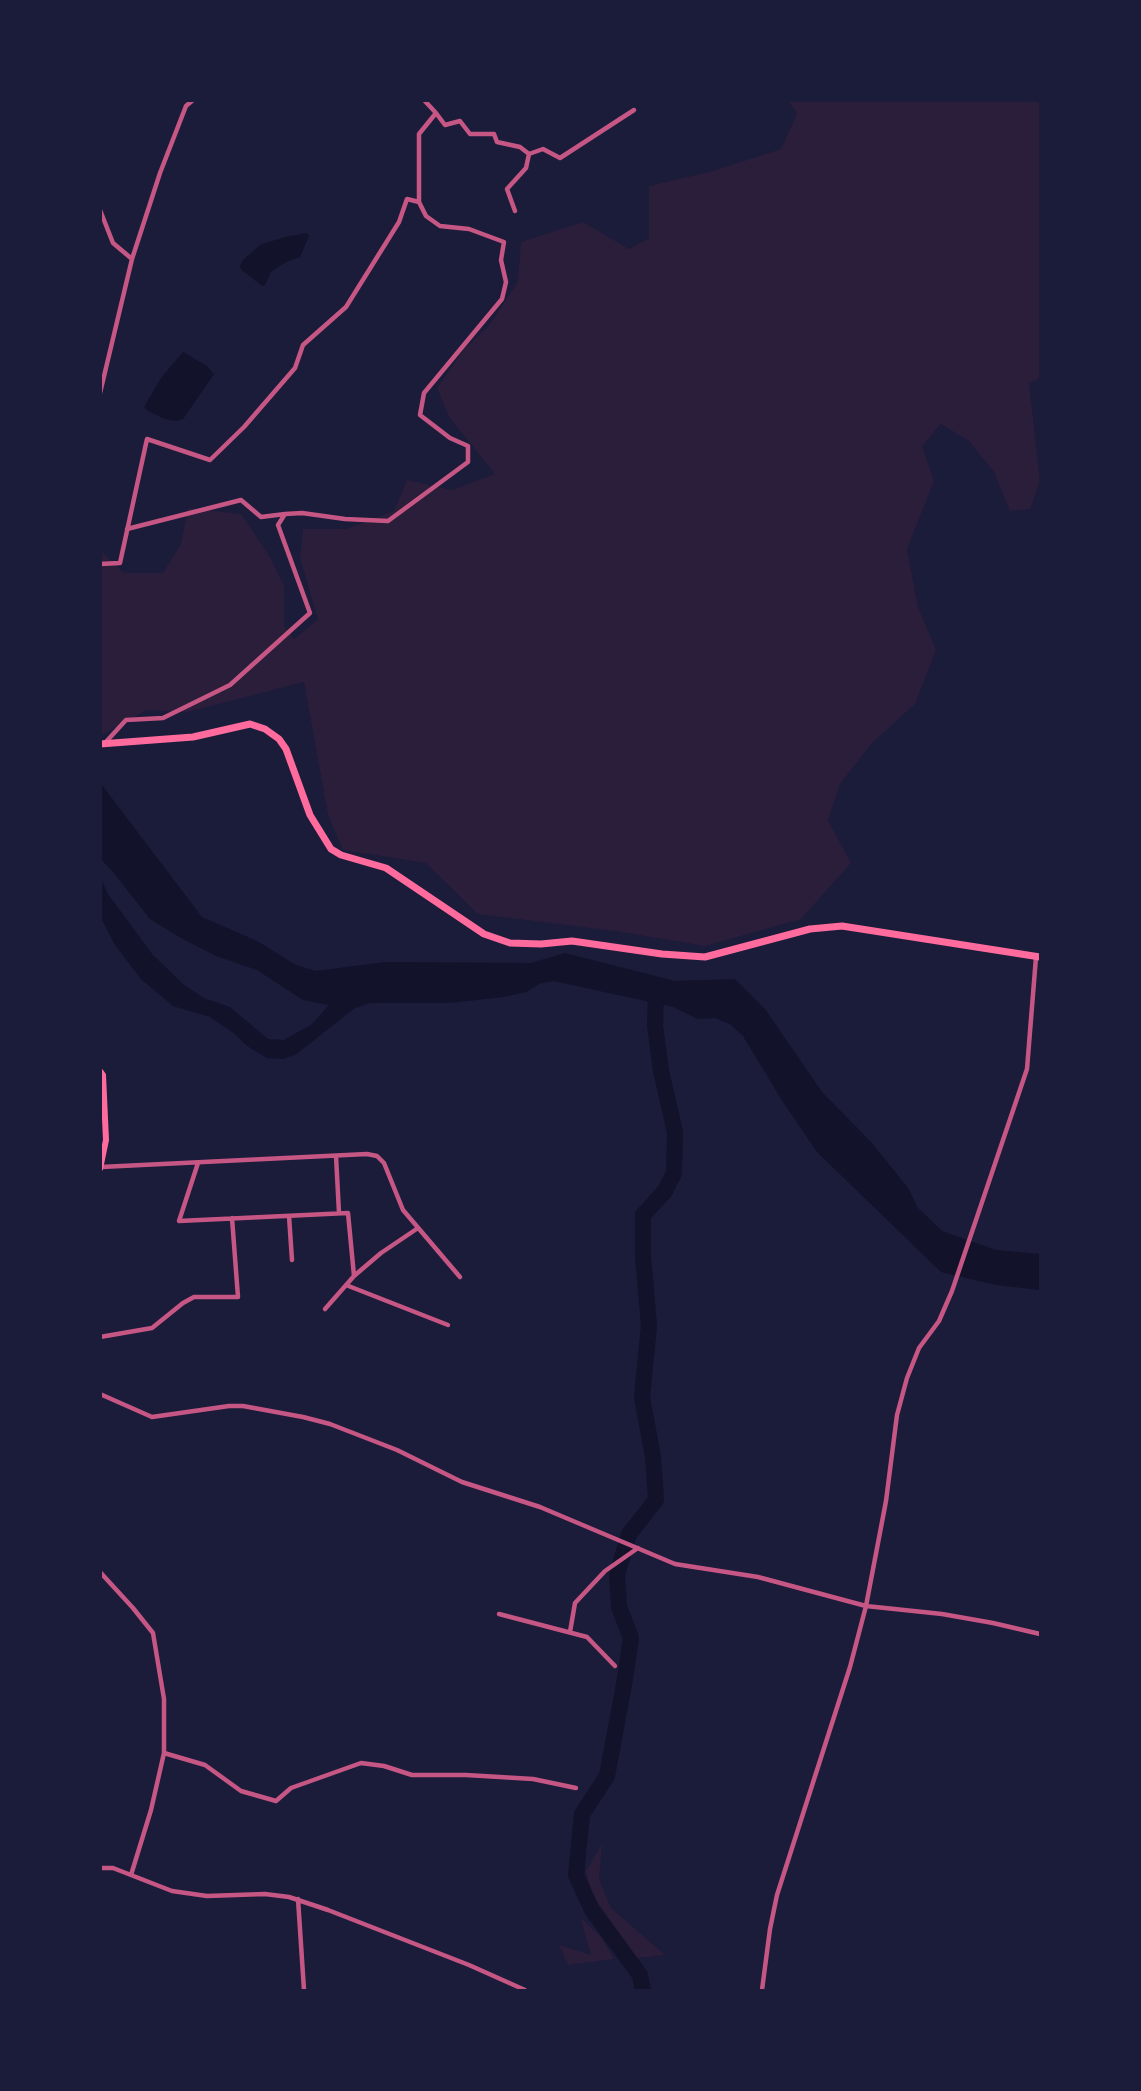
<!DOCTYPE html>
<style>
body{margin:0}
#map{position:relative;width:1141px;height:2091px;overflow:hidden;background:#1b1b3a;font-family:"Nunito Sans",sans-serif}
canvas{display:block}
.frame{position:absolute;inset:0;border:102px solid #1b1b3a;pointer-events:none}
</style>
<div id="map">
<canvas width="1141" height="2091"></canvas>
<div class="frame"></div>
</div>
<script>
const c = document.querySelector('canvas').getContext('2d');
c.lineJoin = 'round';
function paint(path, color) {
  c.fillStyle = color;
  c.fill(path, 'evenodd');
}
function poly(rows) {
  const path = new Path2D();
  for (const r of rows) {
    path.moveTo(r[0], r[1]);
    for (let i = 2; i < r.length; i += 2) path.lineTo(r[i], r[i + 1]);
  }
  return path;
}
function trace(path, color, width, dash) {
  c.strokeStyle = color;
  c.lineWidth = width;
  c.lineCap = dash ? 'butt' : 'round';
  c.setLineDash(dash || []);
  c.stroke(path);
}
const green = poly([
 [789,101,1040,101,1040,378,1029,384,1040,481,1030,509,1010,511,994,472,969,441,941,424,922,446,934,481,907,549,918,607,936,650,915,704,872,743,840,784,828,820,851,863,801,919,705,946,615,931,478,914,426,863,343,850,328,815,304,682,187,712,147,710,104,734,101,733,100,550,124,573,163,573,181,544,188,508,241,514,271,559,284,586,284,626,294,639,318,619,300,558,303,529,346,529,394,511,407,480,452,490,495,474,449,417,437,388,465,348,488,327,518,282,521,242,583,222,629,249,649,238,649,186,713,171,781,149,797,114],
 [602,1844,599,1879,611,1908,665,1955,637,1958,591,1893,586,1871],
 [580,1917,601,1937,614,1959,568,1965,559,1945,591,1955]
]);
const water = poly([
 [307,233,309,236,300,257,286,262,271,272,265,285,262,286,241,269,240,266,243,260,260,245,285,237],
 [183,352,207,366,214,374,183,419,176,421,165,419,148,411,144,407,161,378],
 [101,784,202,917,257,941,296,965,316,971,385,962,531,963,565,953,675,981,735,979,765,1009,822,1092,871,1142,908,1188,918,1208,942,1231,996,1250,1040,1254,1040,1290,996,1285,941,1272,817,1152,783,1102,743,1036,730,1024,715,1018,698,1019,673,1007,554,981,541,983,526,992,504,997,450,1003,370,1003,355,1008,295,1055,283,1059,267,1058,247,1046,235,1034,210,1017,173,1006,141,979,115,945,101,918,100,877,108,894,152,954,184,985,204,998,230,1007,268,1039,284,1040,298,1032,311,1025,329,1005,303,1000,257,970,216,956,181,938,150,919,113,872,101,859]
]);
const river = poly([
 [643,1990,640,1975,592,1910,576,1875,582,1814,607,1776,625,1679,631,1638,619,1607,617,1575,629,1534,656,1500,653,1457,642,1397,649,1326,643,1256,643,1215,665,1191,674,1173,675,1132,661,1071,655,1025,656,990]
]);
const minor = poly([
 [436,113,445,125,460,121,470,134,494,134,497,142,520,147,529,154,543,149,560,158,634,110],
 [100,210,113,243,132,259],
 [515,211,507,189,526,168,529,154],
 [100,393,132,259,160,173,186,106,193,100],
 [127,529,241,500,261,517,285,514],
 [100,564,120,563,147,439,210,460,244,427,295,368,303,345,346,307,399,222,407,199,419,202,419,134,436,113,424,100],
 [104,744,126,720,163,718,230,685,310,613,278,525,285,514,302,513,345,519,388,521,468,462,468,446,450,438,420,415,424,393,502,299,506,282,501,260,504,242,469,229,440,226,426,216,419,202],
 [336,1156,339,1213],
 [198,1163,179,1221,348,1213,354,1276],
 [101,1167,367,1154,377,1156,384,1163,403,1210,460,1277],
 [289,1216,292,1260],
 [346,1285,448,1325],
 [325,1309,354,1276,381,1253,418,1228],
 [100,1337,152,1328,183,1303,194,1297,238,1297,232,1218],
 [100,1394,152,1417,229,1406,243,1406,303,1417,330,1424,397,1450,462,1482,540,1507,675,1564,758,1577,866,1606,942,1614,993,1623,1040,1634],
 [100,1572,133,1608,153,1633,164,1699,164,1753,151,1810,131,1875],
 [499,1614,587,1637,615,1666],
 [570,1632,575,1603,605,1571,638,1548],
 [164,1753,205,1765,241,1791,276,1801,291,1788,361,1763,384,1766,412,1775,466,1775,533,1779,576,1788],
 [100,1868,113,1868,172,1891,207,1896,265,1894,289,1897,328,1910,469,1965,525,1990],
 [298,1899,304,1990],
 [762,1990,770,1929,777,1895,850,1667,866,1606,886,1501,897,1415,907,1378,919,1348,939,1321,952,1291,1027,1069,1036,957]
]);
const secondary = poly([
 [100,1071,103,1075,106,1140,100,1169]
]);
const primary = poly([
 [100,744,193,737,250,724,265,729,279,739,286,749,310,815,331,849,341,855,386,868,484,934,510,943,541,944,572,941,662,954,705,957,810,929,842,926,1040,957]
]);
paint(green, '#2a1e3b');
paint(water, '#12122b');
trace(river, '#12122b', 16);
trace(minor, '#c65784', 4.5);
trace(secondary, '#ff6b9d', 6);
trace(primary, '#ff6b9d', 7);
</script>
